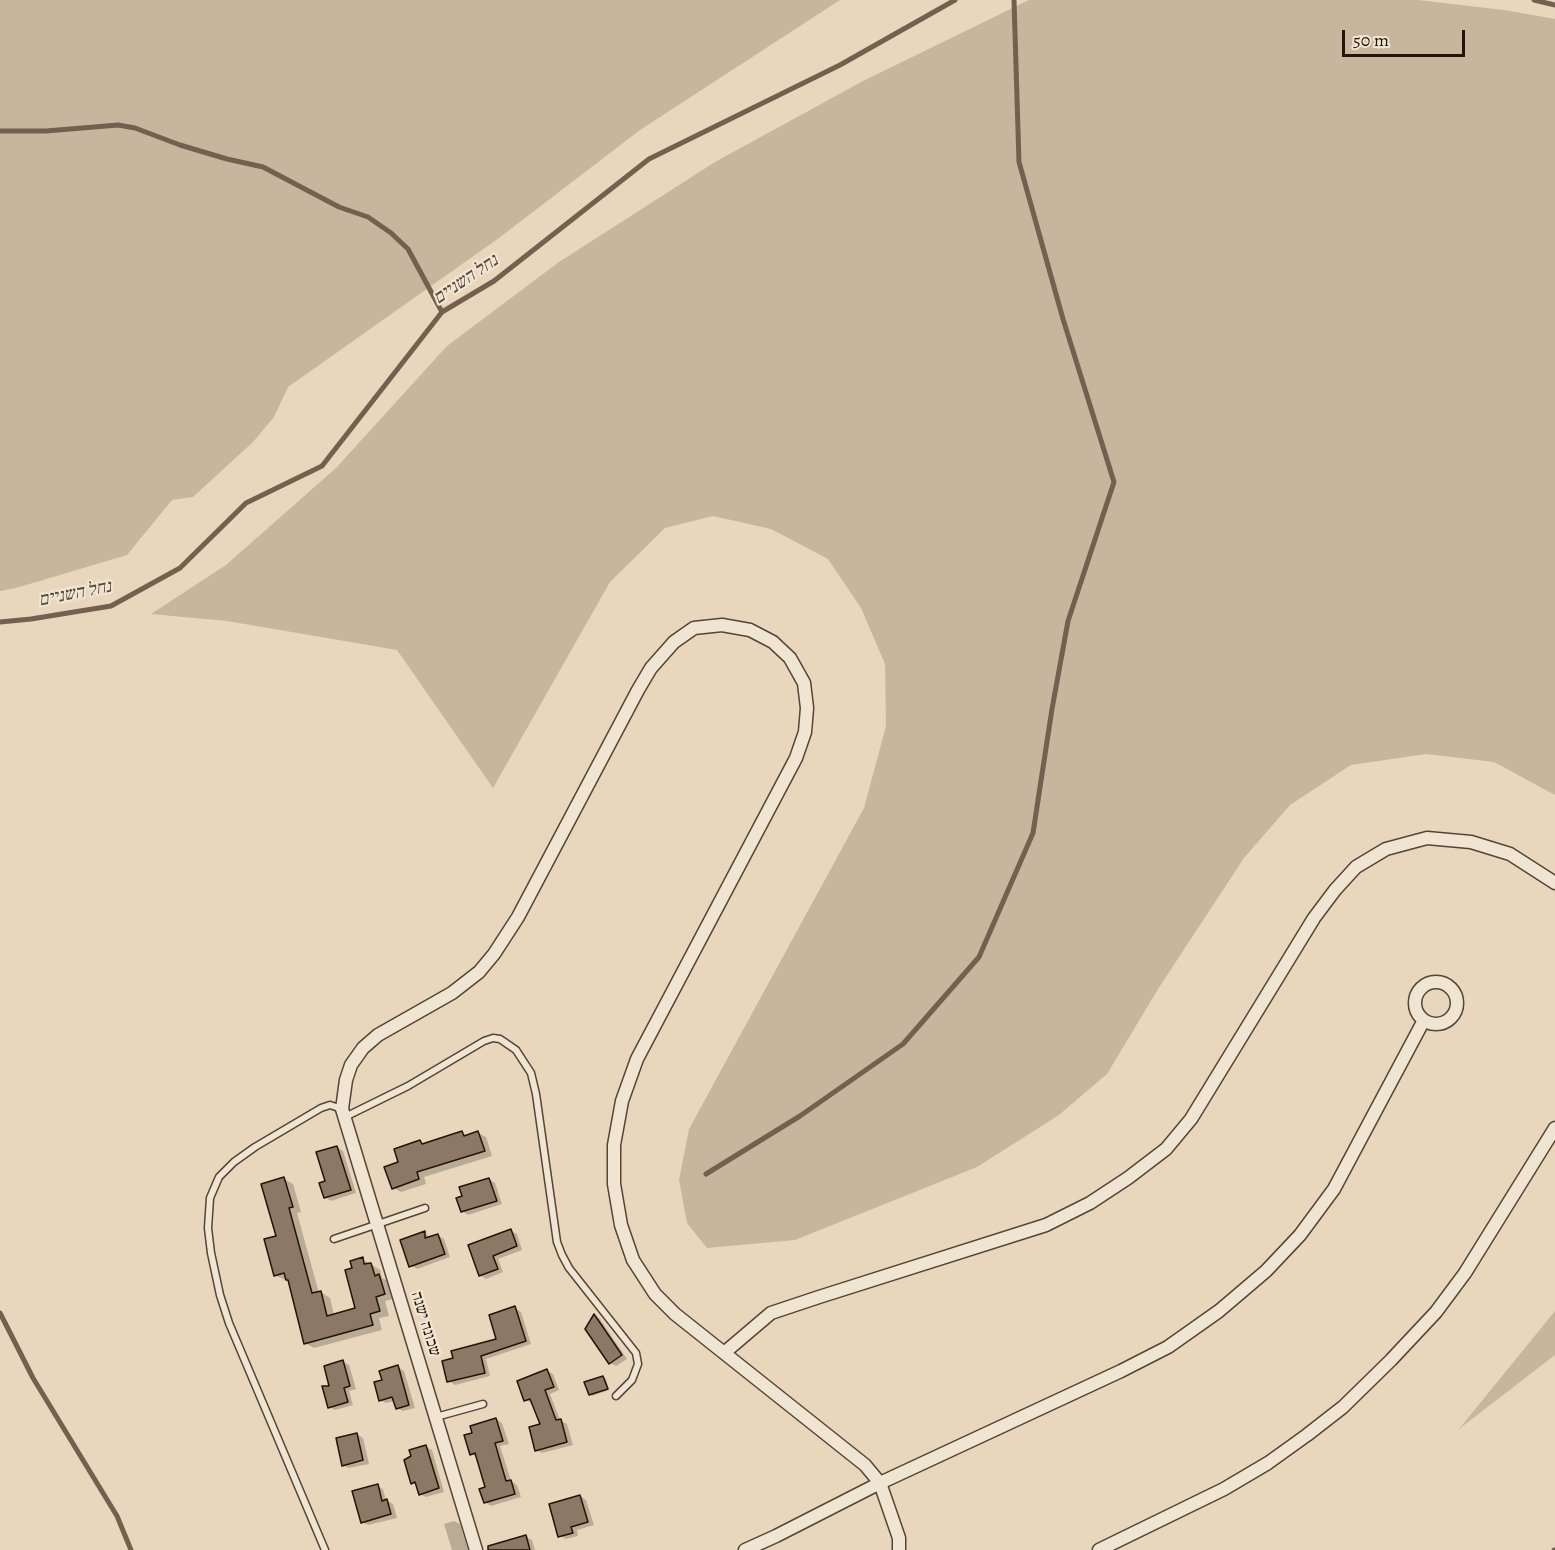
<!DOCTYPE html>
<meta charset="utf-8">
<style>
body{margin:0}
#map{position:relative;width:1555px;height:1550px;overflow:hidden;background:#e8d7bc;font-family:Alegreya,serif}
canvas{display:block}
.scale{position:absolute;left:1342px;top:30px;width:123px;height:27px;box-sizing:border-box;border:3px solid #261307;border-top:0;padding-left:8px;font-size:18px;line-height:21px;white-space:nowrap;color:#261307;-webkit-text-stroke:4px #f0e5d3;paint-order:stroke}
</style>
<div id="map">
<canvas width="1555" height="1550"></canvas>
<div class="scale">50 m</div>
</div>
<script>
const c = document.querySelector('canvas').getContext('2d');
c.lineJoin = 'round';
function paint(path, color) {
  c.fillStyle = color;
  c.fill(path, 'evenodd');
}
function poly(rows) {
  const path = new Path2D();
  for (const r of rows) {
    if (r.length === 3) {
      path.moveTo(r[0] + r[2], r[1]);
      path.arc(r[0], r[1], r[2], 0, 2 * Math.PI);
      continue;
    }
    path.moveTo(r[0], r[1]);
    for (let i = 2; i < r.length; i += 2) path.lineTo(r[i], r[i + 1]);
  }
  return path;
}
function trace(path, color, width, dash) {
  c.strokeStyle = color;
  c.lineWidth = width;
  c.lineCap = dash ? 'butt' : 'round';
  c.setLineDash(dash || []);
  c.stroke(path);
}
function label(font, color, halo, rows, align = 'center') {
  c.font = font + ' Alegreya,"Frank Ruhl Libre",serif';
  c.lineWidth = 4.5;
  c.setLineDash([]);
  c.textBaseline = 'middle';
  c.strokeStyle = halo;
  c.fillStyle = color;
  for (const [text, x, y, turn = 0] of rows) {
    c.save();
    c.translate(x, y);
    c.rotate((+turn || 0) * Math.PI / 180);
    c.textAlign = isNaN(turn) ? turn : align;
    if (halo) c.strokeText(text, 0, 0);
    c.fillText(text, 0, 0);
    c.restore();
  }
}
const green = poly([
 [0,0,840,0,640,130,499,238,288,387,274,417,253,442,193,497,172,500,127,555,16,588,0,591],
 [1029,0,1418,0,1504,10,1555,19,1555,795,1494,762,1426,754,1351,765,1290,805,1244,858,1158,989,1107,1074,1059,1115,977,1167,795,1240,707,1248,687,1223,679,1180,689,1129,864,808,886,726,885,664,861,608,828,559,771,529,713,516,665,528,610,582,493,788,397,650,227,621,151,614,226,565,336,468,447,346,559,262,715,162,863,81],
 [1555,1311,1555,1355,1459,1429]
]);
const shadow = poly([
 [462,1133,468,1136,478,1133,486,1137,492,1156,424,1177,426,1184,401,1192,393,1188,400,1163,420,1142,424,1144],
 [337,1147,343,1151,356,1193,331,1201,325,1197,327,1182],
 [284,1179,293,1184,301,1212,297,1213,319,1293,321,1292,330,1298,334,1315,357,1309,354,1269,362,1259,380,1270,382,1278,388,1281,393,1299,385,1301,389,1316,379,1318,382,1330,314,1348,305,1343,288,1279,285,1280,275,1275],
 [489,1179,495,1183,502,1204,468,1215,462,1211],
 [511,1231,517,1234,522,1250,498,1259,503,1272,486,1279,480,1275,470,1246],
 [425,1233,431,1238,437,1235,444,1239,450,1257,417,1269,411,1265],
 [515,1308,521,1312,531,1344,486,1359,490,1376,455,1385,449,1381,454,1359,498,1340],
 [595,1316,600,1319,627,1359,616,1366,610,1363],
 [343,1362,349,1365,356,1389,349,1391,353,1405,335,1410,329,1407,331,1388],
 [398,1367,404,1371,415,1408,403,1411,397,1408,395,1401,386,1403,380,1400],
 [547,1371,553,1374,559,1390,550,1394,560,1420,567,1424,573,1445,542,1453,536,1450,542,1425,533,1403,525,1400],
 [603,1377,606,1379,609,1390,592,1396,590,1394],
 [496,1419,502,1423,509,1444,500,1446,511,1481,517,1485,521,1497,491,1506,485,1502,487,1488,478,1458,471,1454,474,1434],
 [357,1434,363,1438,369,1464,349,1468,343,1465],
 [426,1447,432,1450,444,1492,426,1497,420,1494,418,1486,413,1483],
 [377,1486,383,1489,386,1500,393,1504,397,1518,368,1525,362,1522],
 [580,1496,586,1500,594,1525,577,1530,578,1536,566,1539,560,1536],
 [454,1521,460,1524,468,1550,452,1550,444,1524],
 [526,1537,532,1540,535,1550,501,1550]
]);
const stream = poly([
 [1534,0,1555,5],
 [0,131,46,131,118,125,135,128,180,145,227,159,263,167,339,207,368,217,391,233,408,249,442,312],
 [0,622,31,619,111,606,180,568,246,503,322,466,442,312,494,281,649,159,840,65,955,0],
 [706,1174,800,1116,903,1044,979,957,1033,833,1052,709,1068,621,1114,482,1063,319,1019,162,1014,0],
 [0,1313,33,1378,117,1516,131,1550],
 [1554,1550,1555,1550]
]);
const building = poly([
 [462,1131,464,1136,478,1131,485,1151,417,1172,419,1179,392,1189,384,1167,398,1162,394,1149,420,1140,422,1144,462,1131],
 [337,1146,351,1190,324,1198,319,1183,325,1181,316,1152,337,1146],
 [284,1177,293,1207,289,1208,312,1293,321,1291,327,1316,355,1308,345,1270,352,1268,350,1261,363,1257,364,1264,371,1263,375,1276,379,1274,385,1294,376,1297,380,1311,370,1314,373,1325,304,1344,288,1280,286,1280,284,1273,274,1276,264,1239,276,1236,261,1184,284,1177],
 [489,1178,497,1201,461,1212,456,1198,462,1196,459,1187,489,1178],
 [511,1229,517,1246,493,1256,498,1269,479,1276,468,1245,511,1229],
 [425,1231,425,1238,438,1234,445,1254,409,1267,400,1240,425,1231],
 [515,1306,526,1341,481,1356,485,1373,447,1382,442,1361,453,1358,451,1351,496,1339,489,1315,515,1306],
 [594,1314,622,1355,609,1364,585,1329,594,1314],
 [343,1360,350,1386,344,1388,348,1402,328,1408,322,1386,329,1386,324,1366,343,1360],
 [398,1365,409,1405,396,1409,392,1397,379,1401,374,1382,382,1380,379,1371,398,1365],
 [547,1369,554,1387,545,1390,556,1420,561,1419,567,1442,535,1451,529,1427,540,1424,530,1399,524,1401,517,1381,547,1369],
 [603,1376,608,1389,589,1395,584,1382,603,1376],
 [496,1418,503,1441,495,1443,506,1481,511,1480,515,1494,484,1503,479,1489,485,1487,475,1453,470,1455,464,1435,472,1433,470,1426,496,1418],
 [357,1433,363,1460,342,1466,336,1438,357,1433],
 [426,1445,439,1488,419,1495,415,1482,411,1484,404,1460,411,1456,409,1450,426,1445],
 [378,1484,382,1501,387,1499,391,1514,361,1523,352,1491,378,1484],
 [580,1495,588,1522,571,1527,573,1533,558,1537,549,1504,580,1495],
 [526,1535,530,1550,488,1550,488,1546,526,1535]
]);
const service = poly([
 [345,1117,408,1086,484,1041,493,1038,500,1039,516,1050,531,1073,536,1094,557,1242,562,1255,569,1268,636,1353,638,1364,632,1380,616,1396],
 [334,1239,425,1208],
 [436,1417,483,1404],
 [325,1550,229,1323,220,1295,211,1253,208,1228,210,1198,219,1177,234,1162,255,1147,321,1108,330,1105,342,1109]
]);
const minor = poly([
 [1436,1003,21],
 [724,1353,771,1313,819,1297,1046,1225,1090,1203,1128,1178,1166,1149,1191,1119,1314,918,1335,890,1356,867,1386,849,1427,838,1471,842,1510,854,1555,883],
 [476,1550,342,1109,346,1080,351,1065,363,1048,378,1035,452,993,479,972,494,954,518,917,638,690,651,668,674,642,694,628,722,625,750,630,773,642,790,658,804,683,807,708,805,732,796,758,637,1059,622,1101,614,1145,614,1184,621,1225,633,1260,655,1294,675,1314,865,1465,880,1483,899,1538,899,1550],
 [745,1550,776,1536,880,1483,1121,1371,1168,1347,1219,1311,1266,1271,1300,1235,1334,1189,1424,1020],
 [1099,1550,1224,1489,1268,1463,1307,1435,1343,1407,1391,1360,1436,1312,1465,1273,1555,1128]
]);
const streetNames = [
 ["שכונה ישנה",425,1324,73]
];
const waterNames = [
 ["נחל השניים",466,280,-34],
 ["נחל השניים",75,594,-11]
];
paint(green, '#c7b69d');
paint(shadow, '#0003');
trace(stream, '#73604e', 5);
paint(building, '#8b7965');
trace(building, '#261307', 1.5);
trace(service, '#564434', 9);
trace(minor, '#564434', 15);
trace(service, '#f0e5d3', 6);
trace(minor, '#f0e5d3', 12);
label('16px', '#261307', '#f0e5d3', streetNames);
label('italic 18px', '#594737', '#f0e5d3', waterNames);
</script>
